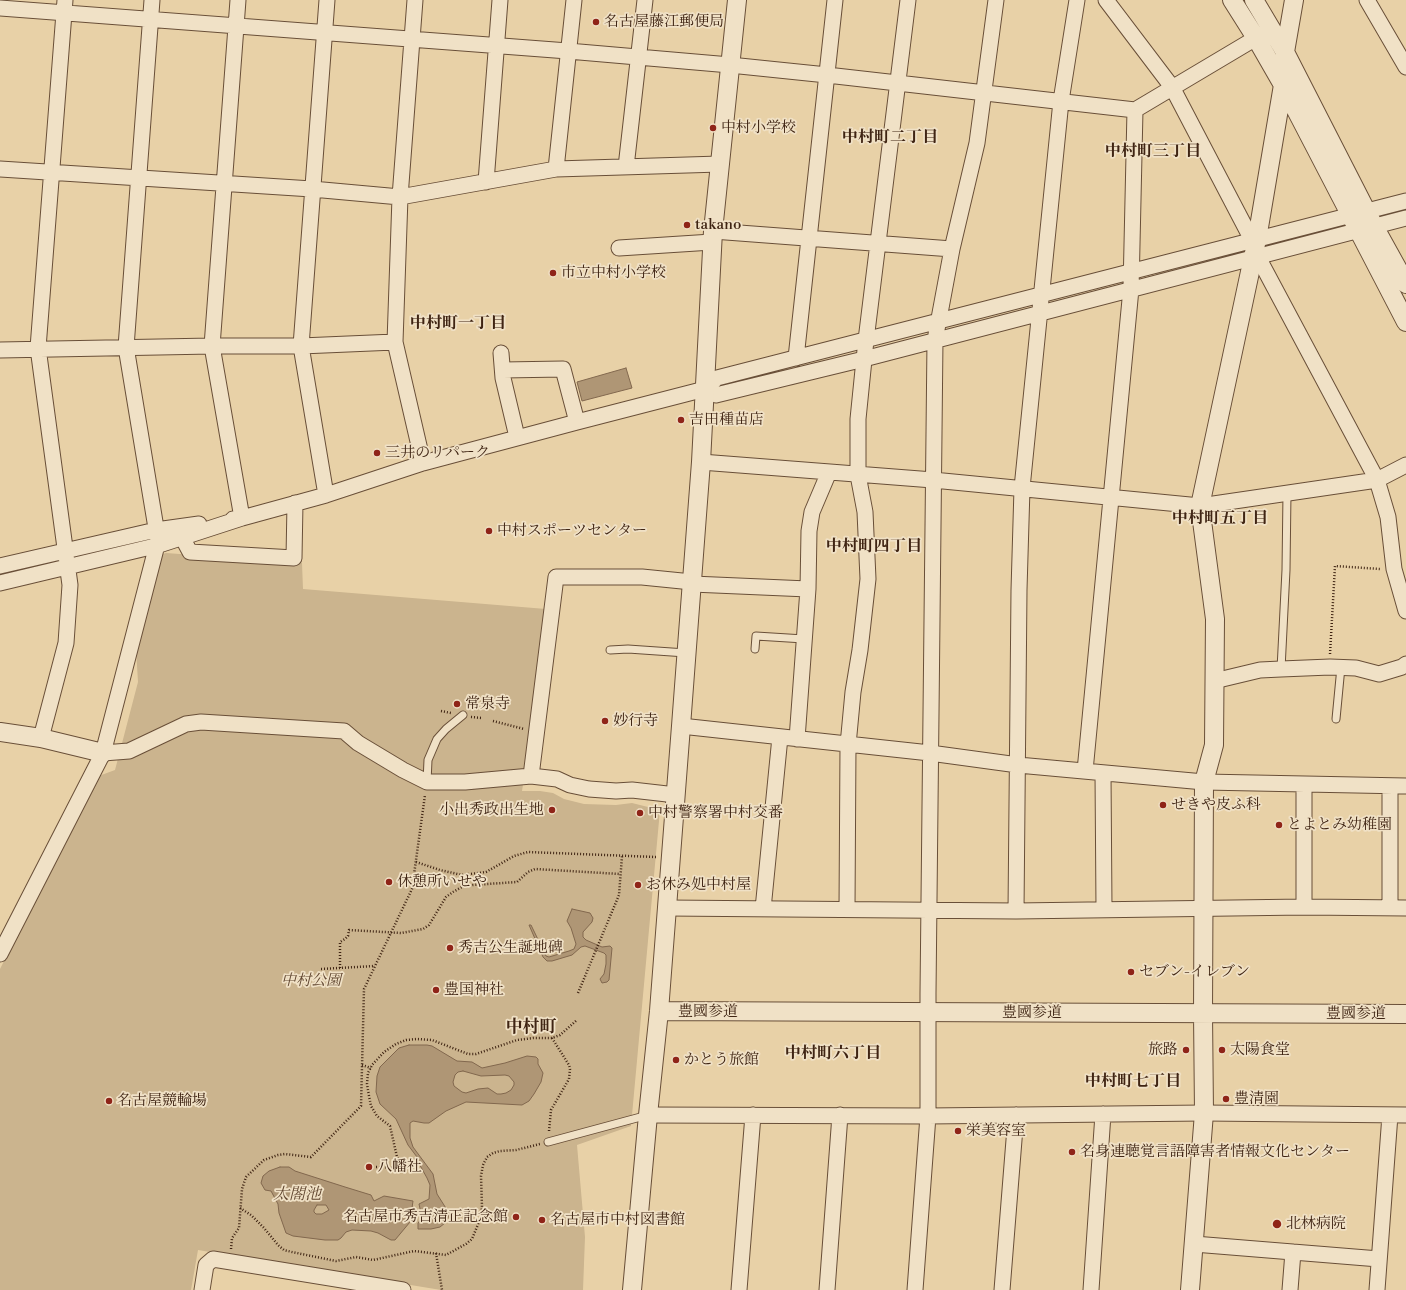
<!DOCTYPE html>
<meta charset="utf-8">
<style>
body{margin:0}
canvas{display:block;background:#e8d1a7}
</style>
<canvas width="1406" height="1290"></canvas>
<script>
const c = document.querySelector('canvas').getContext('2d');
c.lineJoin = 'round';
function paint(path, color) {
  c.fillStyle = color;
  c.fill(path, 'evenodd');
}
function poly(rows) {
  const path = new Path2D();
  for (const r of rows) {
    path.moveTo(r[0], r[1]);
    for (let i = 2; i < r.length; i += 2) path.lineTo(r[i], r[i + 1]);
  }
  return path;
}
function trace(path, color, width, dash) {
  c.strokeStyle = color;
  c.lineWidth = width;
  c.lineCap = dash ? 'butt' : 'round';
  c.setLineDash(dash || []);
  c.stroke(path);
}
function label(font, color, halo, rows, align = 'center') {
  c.font = font + ' "Libre Bodoni","Noto Serif JP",serif';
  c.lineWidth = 3.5;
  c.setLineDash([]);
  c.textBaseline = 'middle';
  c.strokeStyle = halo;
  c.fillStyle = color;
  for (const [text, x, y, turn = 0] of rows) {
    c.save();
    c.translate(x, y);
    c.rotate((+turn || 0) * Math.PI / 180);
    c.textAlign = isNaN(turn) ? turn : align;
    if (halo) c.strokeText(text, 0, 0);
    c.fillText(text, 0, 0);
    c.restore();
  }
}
const green = poly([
 [166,553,302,563,303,589,546,609,541,670,522,791,540,791,553,793,564,799,584,804,616,805,632,803,660,810,631,1126,577,1145,585,1237,583,1290,441,1290,198,1250,191,1290,0,1290,0,969,96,777,115,770,138,682,136,649,160,555]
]);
const water = poly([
 [626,368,632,388,582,401,577,382,626,368],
 [572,909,590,913,593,918,592,922,583,932,583,937,586,940,602,947,610,946,612,948,609,980,607,982,602,983,600,979,604,974,606,964,606,955,604,953,585,946,581,947,572,955,552,961,547,961,543,957,529,925,531,925,546,956,549,957,569,951,574,949,576,944,571,928,567,921,572,909],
 [409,1045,427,1045,432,1046,457,1061,472,1062,482,1068,505,1063,527,1056,536,1057,538,1059,538,1064,543,1073,541,1082,534,1094,529,1101,522,1105,466,1102,446,1111,429,1123,424,1123,413,1121,410,1123,410,1138,413,1147,433,1174,437,1194,449,1213,448,1218,445,1223,440,1227,431,1229,418,1229,418,1223,422,1218,419,1204,429,1199,430,1185,427,1178,417,1160,417,1157,408,1145,396,1119,380,1104,376,1092,377,1076,380,1067,399,1048,409,1045],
 [463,1071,481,1076,505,1075,509,1076,514,1082,514,1085,511,1090,506,1093,501,1094,497,1094,488,1088,478,1089,466,1093,462,1092,454,1086,453,1082,455,1075,458,1072,463,1071],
 [280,1167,289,1167,295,1171,345,1187,371,1195,374,1201,384,1196,413,1201,410,1222,395,1240,391,1240,378,1233,371,1231,352,1230,346,1232,341,1238,338,1240,325,1240,293,1236,286,1233,279,1213,278,1204,271,1191,265,1190,261,1183,263,1176,269,1171,280,1167],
 [317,1205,326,1205,329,1210,322,1214,316,1214,314,1212,314,1210,317,1205]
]);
const path = poly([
 [1330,654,1335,566,1380,569],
 [441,711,451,713],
 [471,717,482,718],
 [493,721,524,729],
 [416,862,440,870,462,875,486,872,514,856,528,852,656,857],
 [340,968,340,942,345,939,348,936,349,930,401,933,423,929,429,925,446,897,453,892,462,887,473,885,517,882,528,872,535,869,620,874],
 [321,969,375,966],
 [578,993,619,895,622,856],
 [362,1065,371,1068],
 [549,1131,551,1110,569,1079,570,1069,569,1065,552,1038],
 [376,1167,405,1168,415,1159],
 [405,1168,401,1165,397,1157,390,1126,377,1116,371,1106,369,1096,367,1084,368,1073,372,1065,384,1052,396,1044,406,1040,417,1039,432,1040,468,1054,476,1054,517,1040,533,1038,552,1038,560,1035,577,1020],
 [240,1208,251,1215,264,1228,278,1245,284,1250,292,1252,336,1261,356,1257,373,1260,414,1251,446,1255,466,1244,472,1239,481,1217,482,1207,481,1176,483,1165,487,1157,493,1153,500,1151,516,1150,540,1144],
 [231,1249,232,1238,239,1228,242,1189,246,1177,264,1160,278,1155,285,1154,311,1157,361,1106,364,989,412,889,425,795],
 [436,1253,442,1290]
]);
const service = poly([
 [755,649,756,636,804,639],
 [610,650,628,649,686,653],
 [1281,669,1286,570,1287,493],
 [1336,719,1341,667],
 [427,782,428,760,437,739,446,729,463,715],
 [548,1142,648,1115]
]);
const minor = poly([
 [152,0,126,347,158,540],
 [415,0,400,197,395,342,423,463],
 [1106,0,1172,87,1252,240],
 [1367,0,1406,67],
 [0,8,568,51,730,65,827,75,1135,110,1131,289,1085,771],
 [1135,110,1256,38],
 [626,167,645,0],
 [0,169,312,189,400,197,556,169,720,164],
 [556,169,574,0],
 [486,182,500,0],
 [713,231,952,249],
 [619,248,712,242],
 [1258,257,1377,480,1388,517,1394,569,1406,611],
 [0,350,212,346,301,346,395,342],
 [501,353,503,378,517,437],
 [796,358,835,0],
 [503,370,563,369,577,422],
 [705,389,717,378,1406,201],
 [701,462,933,480,1200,506,1377,480,1406,465],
 [326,495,301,346,327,0],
 [233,519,242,518,212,346,238,0],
 [182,537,190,552,294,558,295,503],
 [0,566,156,530,199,524],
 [0,583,159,545,242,518,326,495,423,463,577,422,705,389,716,395,864,359,1406,218],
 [692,584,808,589],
 [1214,681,1260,670,1281,669,1330,667,1356,668,1379,674,1402,667,1406,664],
 [681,726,930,753,1018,765,1204,782,1406,786],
 [41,738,66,643,70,585,38,348,65,0],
 [797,739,808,589,809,531,812,512,829,472],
 [103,753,129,751,186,724,201,722,344,731,358,743,403,770,427,782,465,782,531,776,557,779,570,785,589,789,616,791,632,790,676,795],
 [1103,773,1104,909],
 [531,776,556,577,642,577,692,582],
 [1390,786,1390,907],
 [1304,907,1304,785],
 [667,908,1016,911,1304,907,1406,908],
 [763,909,780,737],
 [847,909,848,745,853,692,860,650,868,579,865,512,858,475,858,419,866,340,908,0],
 [1016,911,1019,590,1022,488,1061,101,1077,0],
 [0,954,103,753,157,545],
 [648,1115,928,1116,1204,1113,1406,1115],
 [1194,1244,1379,1259],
 [202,1290,206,1265,213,1259,403,1290],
 [739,1290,753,1115],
 [827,1290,840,1115],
 [915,1290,928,1116,928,994,935,340,952,249,977,143,996,0],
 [1002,1290,1016,1115],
 [1091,1290,1103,1114],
 [1290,1290,1293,1252],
 [1377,1290,1390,1115]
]);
const tertiary = poly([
 [1232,0,1256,38,1283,85,1406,322],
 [1254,0,1285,52,1374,226,1406,284],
 [0,732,41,738,103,753],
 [659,1011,1406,1014],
 [632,1290,648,1115,659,1011,681,726,701,462,713,231,737,0],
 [1190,1290,1204,1113,1203,1013,1204,782,1214,745,1215,619,1200,506,1257,239,1283,85,1285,52,1294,0]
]);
const markers = [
 [596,22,4,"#8f2418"],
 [713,128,4,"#8f2418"],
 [687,225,4,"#8f2418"],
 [553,273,4,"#8f2418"],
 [681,420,4,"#8f2418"],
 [377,453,4,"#8f2418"],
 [489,531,4,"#8f2418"],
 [457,704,4,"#8f2418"],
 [605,721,4,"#8f2418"],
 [1163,805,4,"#8f2418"],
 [552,810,4,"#8f2418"],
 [640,813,4,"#8f2418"],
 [1279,825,4,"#8f2418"],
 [389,882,4,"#8f2418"],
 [638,885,4,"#8f2418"],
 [450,948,4,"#8f2418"],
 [1131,972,4,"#8f2418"],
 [436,990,4,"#8f2418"],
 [1186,1050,4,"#8f2418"],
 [1222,1050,4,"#8f2418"],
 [676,1060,4,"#8f2418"],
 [1226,1099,4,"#8f2418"],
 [109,1101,4,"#8f2418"],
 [958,1131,4,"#8f2418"],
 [1072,1152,4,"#8f2418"],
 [369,1167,4,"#8f2418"],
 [516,1217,4,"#8f2418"],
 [542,1220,4,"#8f2418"],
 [1277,1224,5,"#8f2418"]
];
const poiNames = [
 ["名古屋藤江郵便局",604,22],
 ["中村小学校",721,128],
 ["takano",695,225],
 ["市立中村小学校",561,273],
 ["吉田種苗店",689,420],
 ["三井のリパーク",385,453],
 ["中村スポーツセンター",497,531],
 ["常泉寺",465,704],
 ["妙行寺",613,721],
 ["せきや皮ふ科",1171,805],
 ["小出秀政出生地",544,810,"right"],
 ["中村警察署中村交番",648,813],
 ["とよとみ幼稚園",1287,825],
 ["休憩所いせや",397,882],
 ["お休み処中村屋",646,885],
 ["秀吉公生誕地碑",458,948],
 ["セブン-イレブン",1139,972],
 ["豊国神社",444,990],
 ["旅路",1178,1050,"right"],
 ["太陽食堂",1230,1050],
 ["かとう旅館",684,1060],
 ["豊清園",1234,1099],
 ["名古屋競輪場",117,1101],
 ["栄美容室",966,1131],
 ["名身連聴覚言語障害者情報文化センター",1080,1152],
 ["八幡社",377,1167],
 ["名古屋市秀吉清正記念館",508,1217,"right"],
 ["名古屋市中村図書館",550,1220],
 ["北林病院",1286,1224]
];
const parkNames = [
 ["中村公園",311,981]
];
const streetNames = [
 ["豊國参道",708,1012],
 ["豊國参道",1032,1013],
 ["豊國参道",1356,1014]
];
const neighbourhoodNames = [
 ["中村町二丁目",890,138],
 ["中村町三丁目",1153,152],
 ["中村町一丁目",458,324],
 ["中村町五丁目",1220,519],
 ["中村町四丁目",874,547],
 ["中村町六丁目",833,1054],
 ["中村町七丁目",1133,1082]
];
const waterNames = [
 ["太閤池",297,1195]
];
const quarterNames = [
 ["中村町",531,1028]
];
paint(green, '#cbb48e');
paint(water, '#af9675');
trace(water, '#82684e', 1);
trace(service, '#694f38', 9);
trace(minor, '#694f38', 17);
trace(tertiary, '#694f38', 20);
trace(path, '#3f2413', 2.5, [1, 2]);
trace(service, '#f0e1c6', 7);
trace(minor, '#f0e1c6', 15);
trace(tertiary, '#f0e1c6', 18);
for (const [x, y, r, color] of markers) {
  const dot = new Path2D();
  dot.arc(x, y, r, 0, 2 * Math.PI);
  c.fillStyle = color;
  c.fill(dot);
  trace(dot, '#f0e1c6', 1.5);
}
label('15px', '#3f2413', '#f0e1c6', poiNames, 'left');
label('italic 15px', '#624832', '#f0e1c6', parkNames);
label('15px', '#3f2413', '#f0e1c6', streetNames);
label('bold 16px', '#3f2413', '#f0e1c6', neighbourhoodNames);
label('italic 16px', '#614630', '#f0e1c6', waterNames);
label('bold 17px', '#3f2413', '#f0e1c6', quarterNames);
</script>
